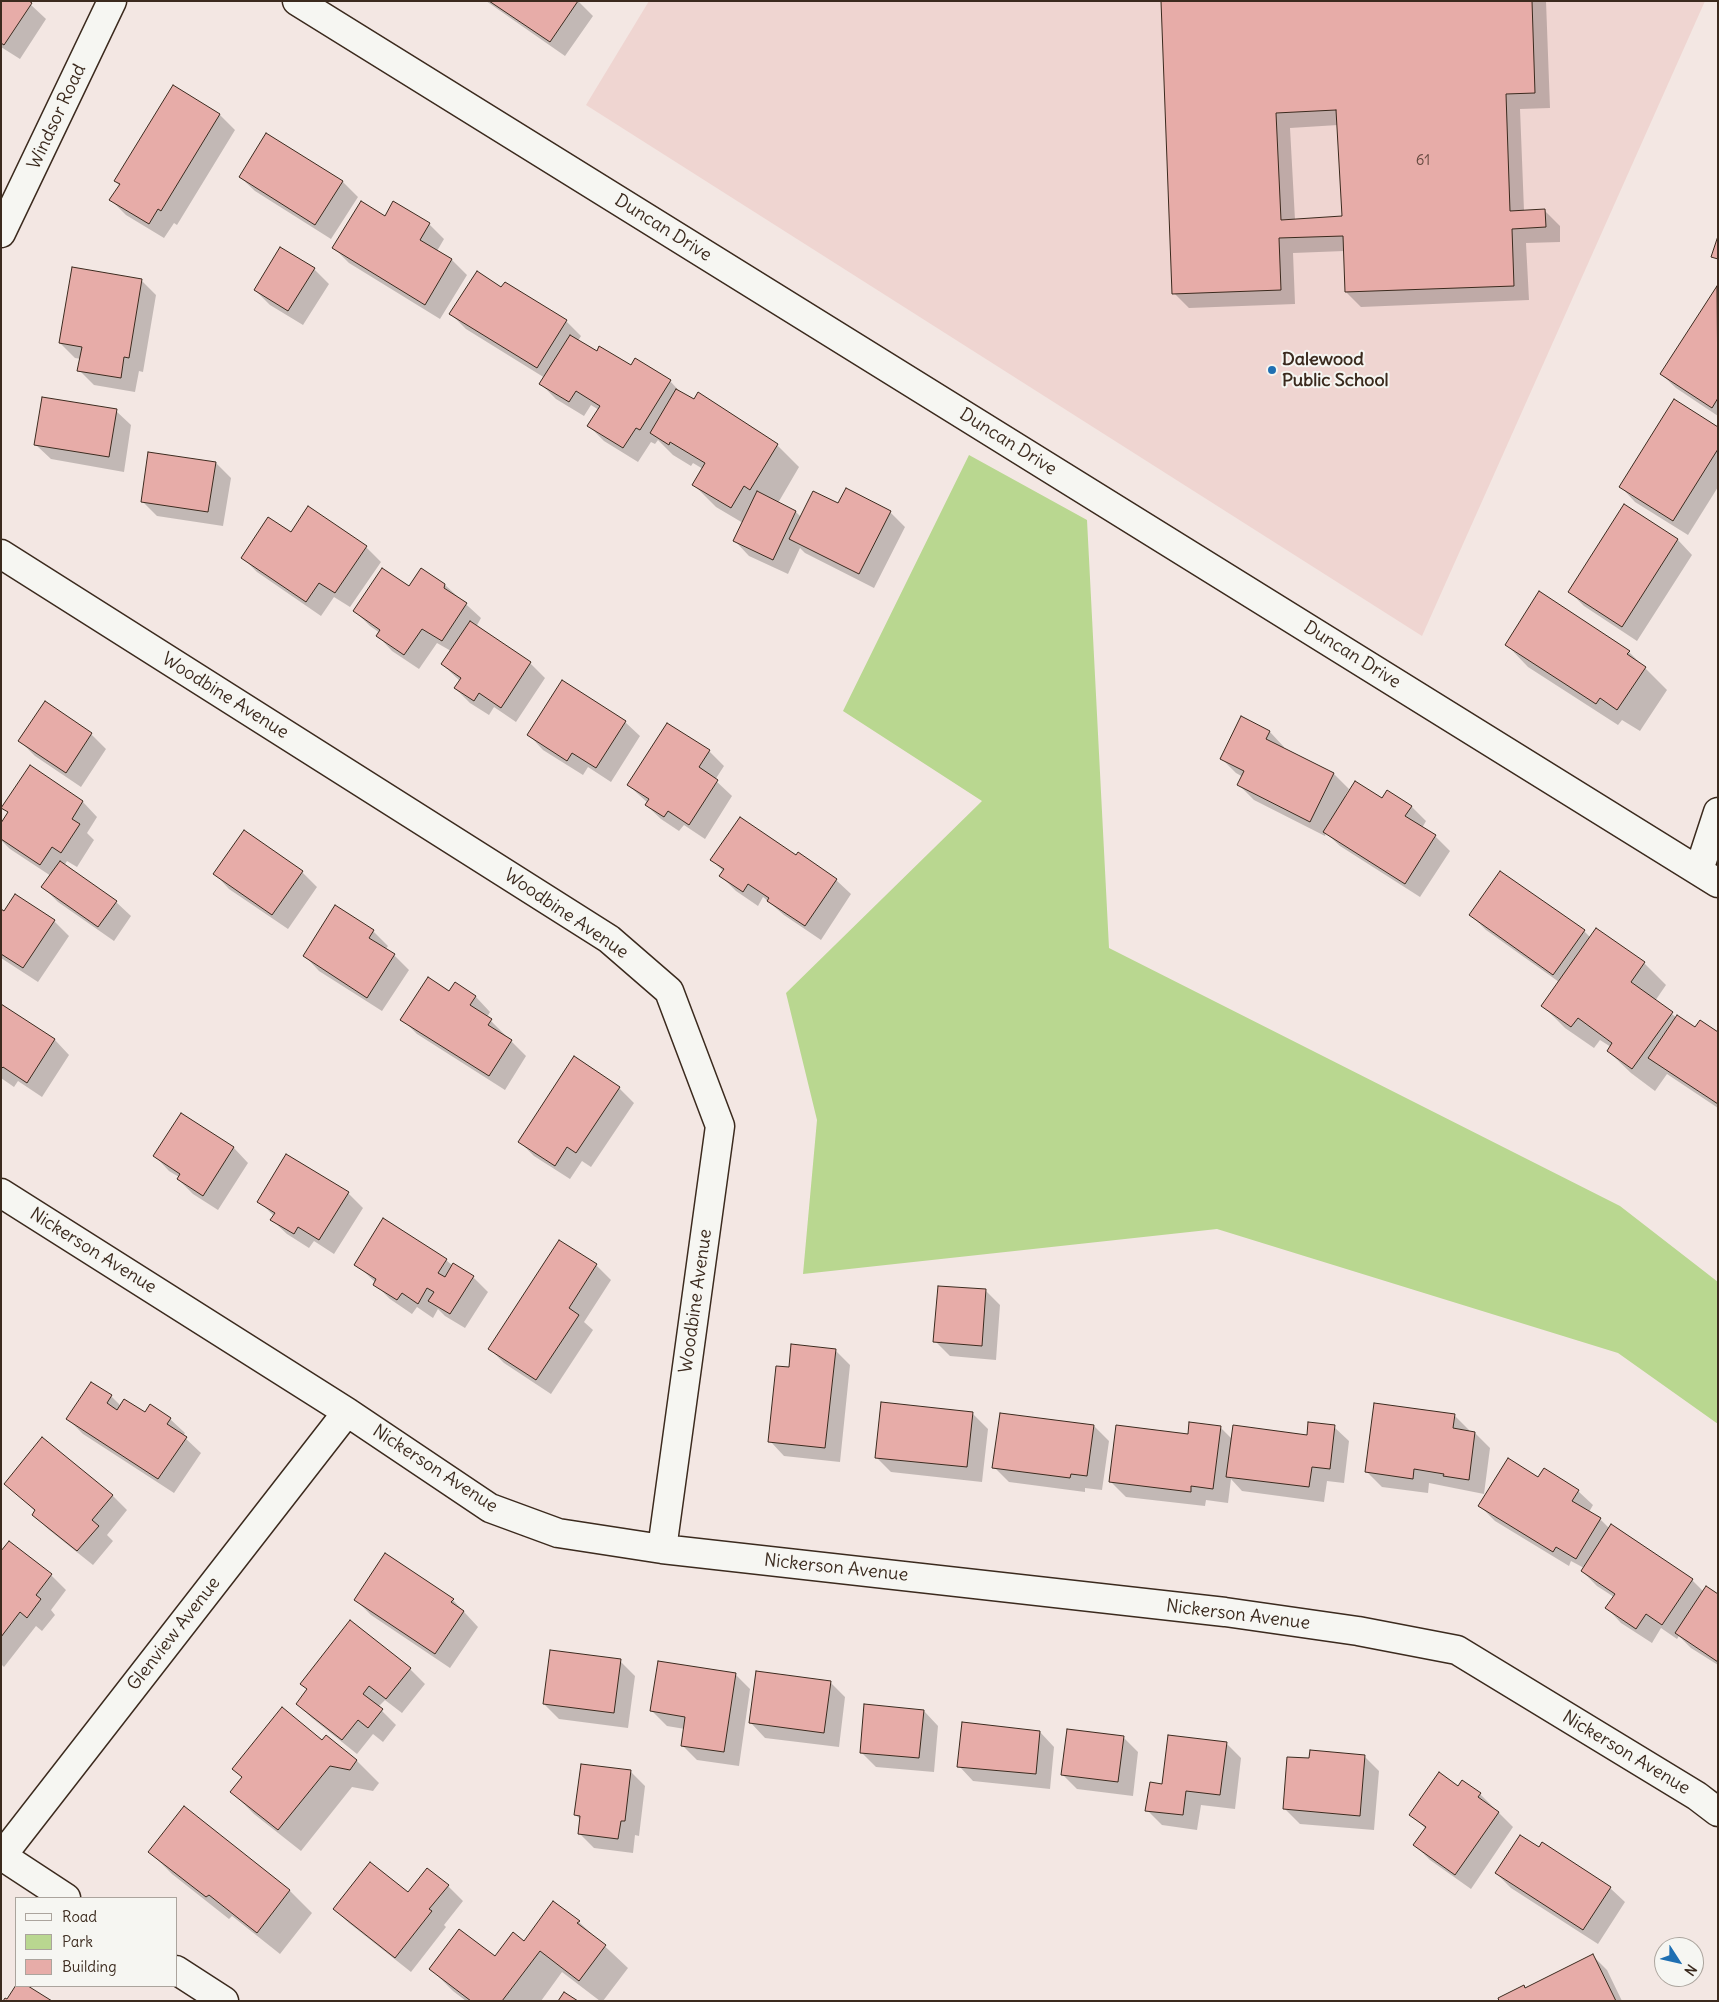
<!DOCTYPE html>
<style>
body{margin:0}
#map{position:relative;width:1719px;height:2002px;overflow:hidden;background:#f3e7e3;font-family:Delius,sans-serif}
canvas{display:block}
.frame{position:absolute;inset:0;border:2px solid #3b2a1e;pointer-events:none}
.legend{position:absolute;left:15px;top:1897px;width:162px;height:90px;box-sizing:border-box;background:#f6f6f2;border:1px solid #aba49d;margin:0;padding:6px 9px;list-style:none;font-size:15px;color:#3b2a1e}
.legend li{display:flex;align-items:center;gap:10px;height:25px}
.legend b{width:25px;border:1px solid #aba49d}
.north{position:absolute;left:1654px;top:1937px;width:50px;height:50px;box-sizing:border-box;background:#f6f6f2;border:1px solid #aba49d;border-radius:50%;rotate:125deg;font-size:14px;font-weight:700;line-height:20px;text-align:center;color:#3b2a1e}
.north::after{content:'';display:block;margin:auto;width:18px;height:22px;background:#1f6fb2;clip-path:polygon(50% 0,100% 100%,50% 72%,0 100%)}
</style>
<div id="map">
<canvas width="1719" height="2002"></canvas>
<div class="frame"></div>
<ul class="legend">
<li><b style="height:6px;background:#f6f6f2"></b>Road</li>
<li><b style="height:14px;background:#b9d790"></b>Park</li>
<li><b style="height:14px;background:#e7aca8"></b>Building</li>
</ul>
<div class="north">N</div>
</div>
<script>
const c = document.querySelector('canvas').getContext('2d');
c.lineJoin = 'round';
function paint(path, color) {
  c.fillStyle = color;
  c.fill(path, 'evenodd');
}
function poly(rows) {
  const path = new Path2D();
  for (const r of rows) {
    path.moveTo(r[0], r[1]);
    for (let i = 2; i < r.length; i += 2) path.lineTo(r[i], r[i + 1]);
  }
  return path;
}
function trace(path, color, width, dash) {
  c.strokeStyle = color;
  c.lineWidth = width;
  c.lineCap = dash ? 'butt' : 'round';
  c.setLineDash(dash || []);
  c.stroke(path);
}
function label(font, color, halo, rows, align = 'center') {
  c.font = font + ' Delius,sans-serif';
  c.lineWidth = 4;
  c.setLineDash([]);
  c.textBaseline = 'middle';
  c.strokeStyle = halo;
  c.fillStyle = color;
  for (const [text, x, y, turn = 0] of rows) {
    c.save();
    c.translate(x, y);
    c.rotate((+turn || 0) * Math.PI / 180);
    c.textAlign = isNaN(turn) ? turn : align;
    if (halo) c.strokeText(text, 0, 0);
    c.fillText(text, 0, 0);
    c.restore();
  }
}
const built = poly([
 [649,1,1705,1,1422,636,586,105]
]);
const green = poly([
 [969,455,1087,520,1109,948,1620,1206,1718,1282,1718,1424,1618,1353,1217,1229,803,1274,817,1120,786,993,982,801,843,711]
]);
const shadow = poly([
 [1,1,30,1,29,3,46,19,20,59,1,47],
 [486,1,578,1,593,16,565,56],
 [1162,1,1546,1,1550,108,1520,109,1524,211,1545,211,1560,226,1560,242,1526,243,1529,300,1361,307,1346,292,1344,251,1293,253,1295,304,1189,308,1174,293],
 [1338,125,1343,218,1295,220,1290,128],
 [173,87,220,115,235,130,177,225,174,223,164,238,126,215,111,200,120,186,115,181],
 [267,134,343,182,358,197,331,239,255,191,240,177],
 [385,217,429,224,444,239,437,251,452,260,467,275,440,319,349,263,334,248],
 [314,269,329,284,303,325,270,305,255,290],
 [141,280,156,295,143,372,139,371,135,392,94,385,79,370,81,359,75,358,60,343],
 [1717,288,1718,289,1718,416,1676,388,1661,374],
 [502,289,566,321,581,336,578,341,597,353,670,381,683,395,777,445,799,467,778,503,796,512,801,517,839,505,890,512,905,527,874,588,805,553,800,548,788,574,749,556,735,541,743,523,716,507,694,485,703,469,693,463,691,466,673,455,658,440,655,444,651,442,638,462,604,441,589,426,599,410,591,405,584,416,556,399,541,384,545,378,466,329,451,314],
 [116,411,131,425,124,472,51,459,36,445],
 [1718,428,1718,487,1688,535,1635,502,1621,487],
 [216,463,231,478,223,526,157,516,142,501],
 [1625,506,1678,540,1692,555,1637,641,1584,606,1570,592],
 [291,534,366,547,381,562,350,607,334,597,321,616,257,572,242,557],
 [445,585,481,618,476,627,530,663,545,678,516,722,494,707,489,715,470,703,455,688,460,681,442,664,451,651,437,643,419,669,392,651,378,636,380,633,370,626,355,611,409,588],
 [1506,644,1629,652,1667,690,1640,731,1622,720,1618,725,1528,667],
 [45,703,91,734,106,749,81,787,35,756,20,741],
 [625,722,640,736,611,782,588,767,583,775,543,750,529,735],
 [667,724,709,751,724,766,715,780,732,796,705,839,684,825,679,831,661,819,646,805,648,803,628,785],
 [1270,732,1284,747,1283,749,1334,774,1349,789,1345,796,1382,800,1388,791,1412,807,1426,821,1422,828,1435,836,1450,851,1420,897,1340,846,1326,833,1325,836,1254,800,1239,785,1243,777,1236,773,1221,758],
 [31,767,83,802,97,817,87,833,94,840,77,867,67,861,64,866,116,902,131,916,114,941,58,902,43,887,51,876,10,849,1,840,1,825,9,813,3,808],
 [244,832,302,872,317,887,288,929,229,889,215,874],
 [796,856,836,880,851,894,821,940,784,915,763,897,758,906,736,891,721,876,724,872,712,860],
 [1,911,54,921,69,936,38,982,1,958],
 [1471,915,1584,931,1591,938,1644,963,1666,985,1655,1001,1677,1018,1695,1029,1718,1034,1718,1108,1667,1074,1655,1091,1631,1073,1608,1051,1611,1047,1600,1040,1594,1048,1565,1028,1543,1006,1559,982,1486,930],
 [373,931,388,946,385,950,394,955,409,970,382,1011,319,971,305,956],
 [456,984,476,997,490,1012,487,1017,526,1056,505,1090,417,1034,402,1019,450,993],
 [1,1005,55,1040,69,1055,42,1097,18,1081,14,1087,1,1078],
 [619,1088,634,1103,591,1167,582,1161,570,1179,534,1156,519,1141],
 [181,1114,234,1148,248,1163,218,1210,193,1194,178,1179,179,1177,169,1171,155,1156],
 [348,1193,363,1208,334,1254,314,1241,309,1248,287,1234,272,1220,274,1216,259,1201],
 [446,1260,453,1266,473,1277,488,1292,465,1328,445,1316,438,1309,433,1318,417,1307,412,1314,390,1299,375,1284,376,1283,356,1264],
 [596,1265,611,1280,584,1322,593,1330,551,1394,504,1363,490,1349],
 [985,1290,1000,1305,996,1360,950,1356,935,1341],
 [835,1350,850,1365,840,1462,784,1456,770,1441,790,1368],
 [111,1396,121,1406,146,1414,170,1419,185,1433,183,1436,201,1453,174,1493,83,1434,68,1419],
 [882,1404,973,1414,988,1429,982,1482,891,1472,876,1457],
 [1454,1415,1469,1430,1469,1432,1475,1433,1490,1448,1484,1494,1429,1483,1428,1493,1382,1487,1367,1472],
 [1094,1426,1109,1441,1102,1490,1085,1488,1085,1492,1009,1482,994,1467],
 [1220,1427,1232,1439,1308,1436,1334,1427,1349,1441,1344,1483,1327,1481,1324,1502,1242,1491,1231,1479,1228,1503,1206,1500,1205,1506,1126,1497,1111,1482,1189,1435],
 [1539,1479,1578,1491,1593,1505,1589,1512,1600,1519,1610,1529,1692,1580,1704,1592,1718,1595,1718,1665,1691,1648,1679,1636,1677,1639,1661,1628,1652,1643,1621,1623,1607,1608,1614,1597,1597,1586,1582,1571,1584,1568,1571,1561,1569,1566,1495,1521,1480,1506],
 [6,1484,112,1495,127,1510,107,1535,113,1541,93,1565,48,1529,33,1514,35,1511],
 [1,1553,51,1575,66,1590,51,1610,55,1615,42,1631,36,1626,4,1667,1,1664],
 [385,1555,453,1600,478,1627,450,1668,371,1615,356,1600],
 [620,1661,635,1676,628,1728,559,1719,544,1704],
 [410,1669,425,1684,402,1713,385,1700,378,1707,396,1725,383,1742,373,1734,357,1754,312,1718,297,1704,308,1690,301,1684],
 [735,1674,750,1689,739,1766,697,1760,682,1745,685,1729,667,1726,652,1711],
 [830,1682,845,1697,839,1747,765,1738,751,1723],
 [924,1711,938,1726,934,1772,876,1767,861,1752],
 [1040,1732,1054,1747,1050,1789,973,1781,959,1766],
 [326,1737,357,1761,379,1783,373,1791,352,1787,301,1851,254,1814,232,1792,243,1778,234,1769,322,1742],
 [1123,1737,1138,1752,1133,1796,1077,1789,1062,1774],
 [1226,1743,1241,1758,1235,1809,1201,1805,1197,1830,1162,1825,1147,1810,1163,1786],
 [1364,1756,1379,1771,1374,1830,1300,1824,1285,1809,1310,1760],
 [630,1771,645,1786,639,1836,635,1835,633,1853,594,1848,579,1833,581,1820,576,1815],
 [1462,1782,1480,1794,1513,1827,1471,1889,1430,1860,1415,1845,1426,1829,1411,1814,1458,1788],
 [185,1808,290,1891,312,1913,280,1954,232,1916,229,1919,172,1874,150,1852],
 [1539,1849,1610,1888,1625,1902,1598,1944,1511,1888,1496,1873],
 [448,1886,463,1901,444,1925,446,1927,411,1972,349,1923,334,1909],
 [579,1922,628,1968,603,2001,600,2001,562,1972,541,2001,466,2001,453,1991,431,1969,495,1958,524,1942],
 [1592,1955,1607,1970,1622,2001,1501,2001]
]);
const building = poly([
 [1,1,29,1,32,3,4,45,1,43,1,1],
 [489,1,578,1,550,42,489,1],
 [1161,1,1532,1,1535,93,1506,94,1510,211,1545,209,1546,227,1512,229,1514,286,1345,292,1343,236,1279,238,1281,290,1172,294,1161,1],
 [1336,110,1342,216,1281,220,1276,113,1336,110],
 [173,85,220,114,161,211,158,209,149,224,109,200,120,184,114,181,173,85],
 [266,133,343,181,315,225,239,177,266,133],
 [361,201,385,216,393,201,430,223,420,240,452,259,425,305,332,248,361,201],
 [1718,236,1718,259,1711,257,1718,236],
 [280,247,315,268,288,311,254,290,280,247],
 [72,267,142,279,129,358,124,357,121,378,77,371,82,347,59,343,72,267],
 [477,271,501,287,505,282,567,320,537,368,449,314,477,271],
 [1717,286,1718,398,1712,408,1660,374,1717,286],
 [570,335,597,351,599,346,631,365,635,358,671,380,640,430,636,428,623,448,587,426,600,406,576,391,569,402,539,384,570,335],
 [676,389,694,399,698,392,778,444,750,490,744,486,731,508,692,485,705,463,670,442,669,445,650,433,676,389],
 [42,397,117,409,109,457,34,445,42,397],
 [1674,399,1718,427,1718,449,1673,521,1619,487,1674,399],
 [148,452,216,462,208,512,141,502,148,452],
 [846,488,891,511,859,574,789,539,813,491,838,503,846,488],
 [757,491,796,511,773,560,733,541,757,491],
 [1624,504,1678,539,1622,627,1568,592,1624,504],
 [308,506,367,546,335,593,319,583,306,602,241,558,268,517,291,532,308,506],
 [382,568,409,586,421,568,445,584,444,588,467,603,442,641,422,629,404,655,376,636,380,630,353,611,382,568],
 [1539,591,1630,651,1627,654,1646,667,1617,710,1600,698,1596,704,1505,645,1539,591],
 [470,621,531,662,501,708,479,693,474,701,454,688,461,678,441,664,470,621],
 [562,680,626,721,596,768,572,753,567,761,527,735,562,680],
 [45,701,92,733,66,773,18,741,45,701],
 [1241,716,1270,731,1266,739,1334,773,1310,822,1237,785,1244,771,1220,759,1241,716],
 [667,723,710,750,699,767,718,780,689,825,668,811,664,817,645,805,649,799,627,785,667,723],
 [30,765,83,801,72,819,80,824,61,853,52,847,40,865,1,839,1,823,8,812,1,808,30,765],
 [1355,781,1382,798,1387,790,1412,806,1405,816,1436,835,1405,884,1323,832,1355,781],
 [740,817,796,855,798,852,837,879,805,926,767,901,769,898,748,884,743,892,719,876,724,869,710,860,740,817],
 [244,830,303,871,272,915,213,874,244,830],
 [60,861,117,901,98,927,41,887,60,861],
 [1500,871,1585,930,1553,975,1469,915,1500,871],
 [15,894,55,920,23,968,1,954,1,909,4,911,15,894],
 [335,905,374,930,369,938,395,954,367,998,303,956,335,905],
 [1596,928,1645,962,1631,982,1673,1012,1632,1069,1607,1051,1612,1043,1578,1018,1571,1027,1541,1006,1596,928],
 [428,977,449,991,455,982,476,996,470,1005,492,1019,488,1025,512,1040,489,1076,400,1020,428,977],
 [1,1004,55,1039,27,1083,3,1067,1,1069,1,1004],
 [1677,1015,1695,1027,1700,1020,1718,1032,1718,1104,1648,1058,1677,1015],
 [574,1056,620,1087,576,1153,567,1147,555,1166,518,1142,574,1056],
 [181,1113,234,1147,203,1196,177,1179,180,1174,153,1156,181,1113],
 [286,1154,349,1192,319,1240,298,1227,294,1234,270,1220,275,1213,257,1202,286,1154],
 [383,1218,447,1259,438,1273,445,1277,453,1263,474,1276,450,1314,428,1301,434,1292,427,1288,418,1304,402,1293,397,1300,373,1285,376,1279,354,1265,383,1218],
 [559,1240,597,1264,569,1308,579,1315,536,1380,488,1349,559,1240],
 [938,1286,986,1289,982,1346,933,1342,938,1286],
 [791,1344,836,1349,825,1448,768,1442,776,1366,789,1367,791,1344],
 [91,1382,112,1395,107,1403,117,1410,124,1399,145,1412,150,1404,171,1418,167,1424,187,1437,158,1479,66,1419,91,1382],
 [881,1402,973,1412,967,1467,875,1458,881,1402],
 [1374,1403,1455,1414,1453,1428,1475,1432,1469,1480,1443,1476,1444,1474,1414,1469,1413,1479,1365,1472,1374,1403],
 [1000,1413,1094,1425,1087,1476,1071,1474,1070,1478,992,1468,1000,1413],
 [1189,1422,1221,1426,1213,1489,1191,1486,1191,1492,1109,1482,1116,1425,1188,1434,1189,1422],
 [1308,1422,1335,1425,1330,1469,1312,1467,1309,1487,1226,1477,1233,1425,1307,1435,1308,1422],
 [42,1437,113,1495,92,1520,99,1526,77,1551,32,1515,35,1510,4,1484,42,1437],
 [1508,1458,1538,1477,1544,1468,1579,1490,1572,1501,1601,1518,1576,1559,1556,1547,1553,1552,1478,1506,1508,1458],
 [1611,1524,1693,1579,1662,1625,1646,1614,1636,1629,1605,1608,1615,1594,1581,1571,1611,1524],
 [9,1541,52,1574,36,1595,41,1599,27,1618,20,1612,1,1637,1,1551,9,1541],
 [385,1553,454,1599,451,1602,464,1611,435,1654,354,1600,385,1553],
 [1706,1586,1718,1594,1718,1662,1675,1633,1706,1586],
 [350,1620,411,1668,386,1699,369,1686,363,1694,383,1709,368,1728,358,1720,342,1740,296,1704,307,1689,300,1684,350,1620],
 [550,1650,621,1659,614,1713,543,1704,550,1650],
 [658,1661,736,1673,724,1752,681,1746,685,1717,650,1711,658,1661],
 [756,1671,831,1681,824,1733,749,1723,756,1671],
 [864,1704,924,1710,919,1758,860,1753,864,1704],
 [282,1707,322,1740,326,1735,357,1760,350,1770,330,1766,278,1830,230,1792,242,1777,232,1769,282,1707],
 [962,1722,1040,1731,1036,1774,957,1767,962,1722],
 [1067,1729,1124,1736,1118,1782,1061,1775,1067,1729],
 [1168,1735,1227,1742,1220,1795,1186,1791,1183,1815,1145,1811,1150,1782,1162,1784,1168,1735],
 [1310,1750,1365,1755,1360,1816,1283,1809,1287,1757,1309,1758,1310,1750],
 [581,1764,631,1770,625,1821,621,1821,618,1839,578,1834,580,1816,574,1815,581,1764],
 [1439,1772,1458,1786,1462,1780,1481,1793,1478,1797,1499,1812,1455,1875,1413,1845,1426,1827,1409,1815,1439,1772],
 [184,1806,290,1890,257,1933,209,1895,206,1897,148,1852,184,1806],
 [1520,1835,1539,1847,1542,1842,1611,1887,1583,1930,1495,1873,1520,1835],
 [370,1862,408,1892,427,1868,449,1885,429,1909,432,1911,395,1958,333,1909,370,1862],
 [553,1901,580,1921,577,1923,606,1945,579,1981,540,1951,502,2001,471,2001,429,1969,459,1929,495,1956,513,1932,524,1941,553,1901],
 [1593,1954,1616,2001,1499,2001,1498,1998,1524,1985,1525,1988,1593,1954],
 [16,1985,28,1986,52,2001,3,2001,5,1998,7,1999,16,1985],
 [564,1992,578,2001,558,2001,564,1992]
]);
const street = poly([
 [297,1,1718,883],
 [1,233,112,1],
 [1,554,609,939,669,991,720,1126,662,1549],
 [1699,870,1718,812],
 [1,1193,347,1412,490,1508,558,1533,662,1549,1225,1612,1358,1631,1457,1650,1697,1796,1718,1812],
 [2,1856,66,1898],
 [1,1857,347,1412],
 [176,1970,224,2001]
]);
const markers = [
 [1272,370,5,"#1f6fb2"]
];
const numberNames = [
 ["61",1423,161]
];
const streetNames = [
 ["Windsor Road",57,117,-65],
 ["Duncan Drive",663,228,32],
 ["Duncan Drive",1008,442,32],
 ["Duncan Drive",1352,655,32],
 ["Woodbine Avenue",225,696,32],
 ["Woodbine Avenue",566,914,34],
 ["Nickerson Avenue",93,1251,32],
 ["Woodbine Avenue",696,1301,-82],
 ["Nickerson Avenue",435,1469,33],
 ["Nickerson Avenue",836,1568,6],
 ["Nickerson Avenue",1238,1615,7],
 ["Glenview Avenue",174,1634,-52],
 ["Nickerson Avenue",1626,1753,31]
];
const poiNames = [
 ["Dalewood",1282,360],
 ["Public School",1282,381]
];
paint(built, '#efd5d1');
paint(green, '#b9d790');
paint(shadow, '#0003');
paint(building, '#e7aca8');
trace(building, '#3b2a1e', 1);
trace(street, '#3b2a1e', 31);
trace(street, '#f6f6f2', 28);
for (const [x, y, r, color] of markers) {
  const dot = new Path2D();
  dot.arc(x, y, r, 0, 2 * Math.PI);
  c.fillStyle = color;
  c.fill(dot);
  trace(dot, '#f6f6f2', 2);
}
label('15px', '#664a40', null, numberNames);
label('18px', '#3b2a1e', '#f6f6f2', streetNames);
label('bold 18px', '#3b2a1e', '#f6f6f2', poiNames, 'left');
</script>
